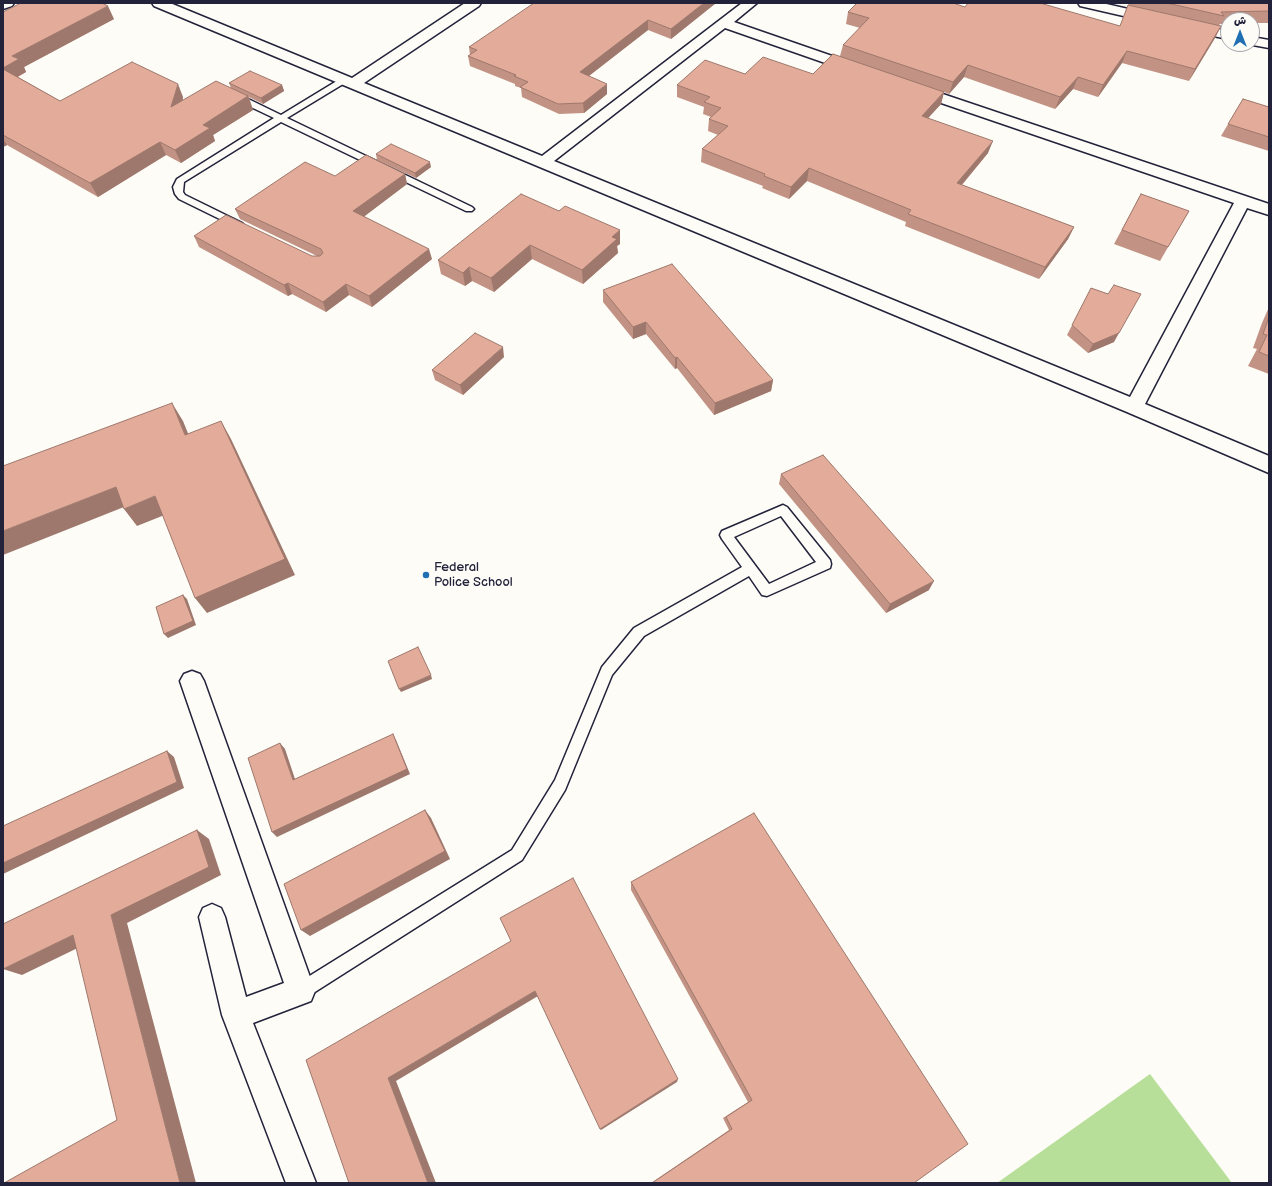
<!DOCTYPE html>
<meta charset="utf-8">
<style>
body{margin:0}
#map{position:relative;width:1272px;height:1186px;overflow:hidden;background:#fdfcf7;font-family:"Balsamiq Sans","Playpen Sans Arabic",sans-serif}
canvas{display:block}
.frame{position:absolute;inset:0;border:4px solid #22223b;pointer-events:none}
.north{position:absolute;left:1220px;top:12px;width:40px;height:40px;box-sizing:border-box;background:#fdfcf7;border:1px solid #a5a5ac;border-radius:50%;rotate:0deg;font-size:11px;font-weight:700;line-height:16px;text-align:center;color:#22223b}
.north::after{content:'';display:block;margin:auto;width:14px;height:18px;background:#1f6fb2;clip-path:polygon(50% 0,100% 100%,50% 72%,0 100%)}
</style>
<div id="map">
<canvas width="1272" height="1186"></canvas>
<div class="frame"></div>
<div class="north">ش</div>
</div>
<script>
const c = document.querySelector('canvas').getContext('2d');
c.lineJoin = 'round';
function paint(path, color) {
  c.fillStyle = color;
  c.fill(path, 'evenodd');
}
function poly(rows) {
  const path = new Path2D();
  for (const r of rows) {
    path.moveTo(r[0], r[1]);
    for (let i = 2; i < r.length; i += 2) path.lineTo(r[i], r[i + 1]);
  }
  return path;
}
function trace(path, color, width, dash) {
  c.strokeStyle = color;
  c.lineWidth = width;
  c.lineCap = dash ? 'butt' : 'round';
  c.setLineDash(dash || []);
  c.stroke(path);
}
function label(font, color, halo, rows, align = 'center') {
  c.font = font + ' "Balsamiq Sans",sans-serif';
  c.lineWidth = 3;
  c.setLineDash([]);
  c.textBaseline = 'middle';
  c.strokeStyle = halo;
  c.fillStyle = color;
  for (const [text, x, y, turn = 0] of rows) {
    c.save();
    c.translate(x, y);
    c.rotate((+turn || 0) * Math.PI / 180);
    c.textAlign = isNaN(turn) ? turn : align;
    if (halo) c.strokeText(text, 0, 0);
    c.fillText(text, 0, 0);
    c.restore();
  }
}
const green = poly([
 [1150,1074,1232,1183,997,1183]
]);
const service = poly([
 [345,76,349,79,348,81,287,118,472,207,474,209,472,211,466,211,281,122,184,182,183,192,185,195,242,223,244,225,242,227,236,227,179,199,175,194,173,187,177,179,274,118,232,98,231,96,232,94,238,94,281,115,345,76],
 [783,505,787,507,830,560,831,564,830,568,767,596,762,595,749,576,644,636,612,675,565,790,522,860,307,997,301,999,295,997,293,991,295,985,512,850,555,780,602,667,634,628,742,567,722,539,720,535,722,531,783,505],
 [781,516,816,562,769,584,734,537,781,516]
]);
const minor = poly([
 [3,3,14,3,12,6,3,9,3,3],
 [152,3,170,3,352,78,465,3,481,3,479,6,364,83,542,156,742,3,757,3,734,22,861,66,863,69,861,72,856,73,851,72,725,28,554,161,1130,397,1234,203,909,92,907,89,909,86,914,85,919,86,1269,204,1269,215,1247,208,1145,404,1269,456,1269,473,1127,412,154,6,152,3],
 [1078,3,1102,3,1159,16,1161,19,1159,22,1154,23,1080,6,1078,3],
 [1189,23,1228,31,1228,39,1184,30,1182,27,1184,24,1189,23],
 [1252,37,1269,40,1269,48,1247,44,1252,44,1252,37],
 [192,671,200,674,204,681,315,991,311,1001,253,1023,316,1183,286,1183,222,1015,199,917,203,908,212,904,221,908,225,917,246,997,284,983,180,681,184,674,192,671]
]);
const wall = poly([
 [716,3,671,39,648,30,589,76,607,94,584,113,559,114,522,97,521,88,515,86,515,84,470,66,468,56,470,55,469,47],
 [1129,3,1269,3,1269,23,1252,23,1252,20,1228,20,1228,24,1220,24,1219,25,1221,26,1215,38,1189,81,1122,63,1098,97,1073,89,1055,109,964,77,949,94,944,92,941,104,928,118,988,153,962,185,1074,227,1068,239,1039,279,905,226,906,222,807,181,789,199,762,188,763,186,701,162,702,149,718,135,708,131,709,119,711,117,703,114,704,107,677,97,677,85,745,74,813,74,840,56,843,45,860,28,846,24,848,12,965,7,1120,26],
 [3,12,114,19,24,67,26,72,18,77,60,101,183,97,183,101,231,88,229,83,282,85,284,91,263,104,249,97,253,110,213,135,215,141,181,163,166,155,98,197,7,145,3,147],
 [1243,99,1269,107,1269,151,1221,136],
 [376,154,431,167,416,178,377,160],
 [405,174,407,184,364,216,432,259,372,307,349,295,326,312,292,294,288,296,199,247,194,236,312,256,317,256,240,219,235,209,335,176],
 [1141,194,1189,211,1160,261,1114,244],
 [559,211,620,230,620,244,617,246,618,253,583,284,532,259,494,292,472,281,465,286,441,274,438,260],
 [1091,288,1108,294,1114,342,1088,353,1067,335],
 [603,290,773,380,771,391,714,415,677,368,675,369,646,334,633,339,603,302],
 [1269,307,1269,374,1248,366,1257,349,1253,348,1262,323],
 [504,357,463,395,435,380,432,370],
 [781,474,929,590,886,613,779,484],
 [631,882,914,1183,651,1183,729,1130,723,1118,748,1102,631,890]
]);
const shadedWall = poly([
 [704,3,716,3,671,39,671,29],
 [108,6,114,19,24,67,26,72,9,81,3,70,3,68,12,56],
 [648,20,648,30,581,82,580,72],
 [1221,26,1215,38,1189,81,1195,69],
 [1127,51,1122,63,1098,97,1103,85],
 [968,65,964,77,949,94,953,82],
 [1078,77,1073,89,1055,109,1060,97],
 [178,84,183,97,177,121,171,107],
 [607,84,607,94,584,113,583,103],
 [282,85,284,91,263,104,261,98],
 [944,92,941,104,919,128,922,116],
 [248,96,253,110,213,135,215,141,181,163,175,150,203,125],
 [3,139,7,145,3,147],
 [993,141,988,153,953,195,957,183],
 [160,142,166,155,98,197,90,183],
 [430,162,431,167,416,178,415,173],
 [809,168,807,181,789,199,791,187],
 [405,174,407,184,357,222,353,211],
 [1074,227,1068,239,1039,279,1045,267],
 [620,230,620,244,617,246,618,253,583,284,582,270,612,237],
 [530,245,532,259,494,292,491,278],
 [429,249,432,259,372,307,369,296],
 [469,267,472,281,465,286,463,273],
 [288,283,292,294,288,296,284,285],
 [346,284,349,295,326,312,323,302],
 [646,322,646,334,633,339,633,327],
 [1119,333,1114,342,1088,353,1093,344],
 [503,347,504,357,463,395,460,385],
 [677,357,677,368,675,369,675,358],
 [773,380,771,391,714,415,715,403],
 [172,403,183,421,196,453,185,435],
 [221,421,231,439,295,575,207,613,195,598],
 [116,487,129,505,3,555,3,531],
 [155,496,167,514,137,526,124,509],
 [934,581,929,590,886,613,890,604],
 [183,595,187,599,196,625,168,638,164,634],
 [431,675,432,679,401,692,399,689],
 [393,734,396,740,410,774,277,837,272,832],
 [280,743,285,749,297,785,293,780],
 [167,751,174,757,184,788,3,874,3,863],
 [425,810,431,818,450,859,310,936,301,930],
 [197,830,209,839,221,875,127,923,196,1183,180,1183,111,915],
 [73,935,90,942,22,975,3,969],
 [535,991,538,996,396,1081,436,1183,428,1183,388,1078],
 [678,1079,677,1082,601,1130,600,1129]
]);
const building = poly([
 [21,3,102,3,108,6,12,56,19,59,3,68,3,12,21,3],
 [534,3,704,3,671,29,648,20,580,72,607,84,583,103,558,104,520,87,528,82,514,76,516,75,468,56,477,50,469,47,534,3],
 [857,3,953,3,965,7,968,3,1040,3,1120,26,1128,5,1221,26,1195,69,1127,51,1103,85,1078,77,1060,97,968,65,953,82,843,45,869,18,848,12,857,3],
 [1167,3,1269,3,1269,11,1221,12,1224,16,1167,3],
 [833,54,944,92,922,116,993,141,957,183,1074,227,1045,267,908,214,911,210,809,168,791,187,764,176,765,174,702,149,728,126,709,119,721,108,704,102,710,97,677,85,705,60,745,74,763,57,813,74,833,54],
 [132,62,178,84,171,107,216,81,248,96,203,125,210,128,175,150,160,142,90,183,3,135,3,69,60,101,132,62],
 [250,71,282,85,261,98,229,83,250,71],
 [1243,99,1269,107,1269,137,1228,124,1243,99],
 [391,144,430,162,415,173,376,154,391,144],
 [366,155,405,174,353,211,429,249,369,296,346,284,323,302,288,283,284,285,194,236,226,215,312,256,320,256,323,253,321,249,235,209,305,162,335,176,366,155],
 [521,194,559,211,565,206,620,230,612,237,617,239,582,270,530,245,491,278,469,267,463,273,438,260,521,194],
 [1141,194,1189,211,1168,247,1122,230,1141,194],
 [672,264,773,380,715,403,677,357,675,358,646,322,633,327,603,290,672,264],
 [1114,285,1141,294,1119,333,1093,344,1072,325,1091,288,1108,294,1114,285],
 [1269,317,1269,356,1259,352,1267,335,1263,334,1269,317],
 [475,333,503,347,460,385,432,370,475,333],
 [172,403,185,435,221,421,285,559,195,598,155,496,124,509,116,487,3,531,3,466,172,403],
 [823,455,934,581,890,604,781,474,823,455],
 [183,595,193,621,164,634,156,607,183,595],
 [418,647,431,675,399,689,388,661,418,647],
 [393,734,407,769,272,832,248,758,280,743,293,780,393,734],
 [167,751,177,782,3,863,3,826,167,751],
 [425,810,445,851,301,930,284,884,425,810],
 [754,813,968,1144,914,1183,652,1183,732,1129,726,1117,752,1100,631,882,754,813],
 [197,830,209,867,111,915,180,1183,4,1183,117,1120,73,935,3,969,3,924,197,830],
 [573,878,678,1079,600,1129,535,991,388,1078,428,1183,349,1183,306,1060,511,941,500,918,573,878]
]);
const markers = [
 [426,575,4,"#1f6fb2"]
];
const poiNames = [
 ["Federal",434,568],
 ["Police School",434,583]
];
paint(green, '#b8df9a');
trace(service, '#22223b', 3);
trace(minor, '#22223b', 3);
paint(service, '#fdfcf7');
paint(minor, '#fdfcf7');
paint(wall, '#c29384');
paint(shadedWall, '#9e786c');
paint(building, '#e2ab9a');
trace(building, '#9e786c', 1);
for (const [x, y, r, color] of markers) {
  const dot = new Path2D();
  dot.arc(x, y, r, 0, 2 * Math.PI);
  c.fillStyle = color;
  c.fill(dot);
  trace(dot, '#fdfcf7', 1.5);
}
label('13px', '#22223b', '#fdfcf7', poiNames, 'left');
</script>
